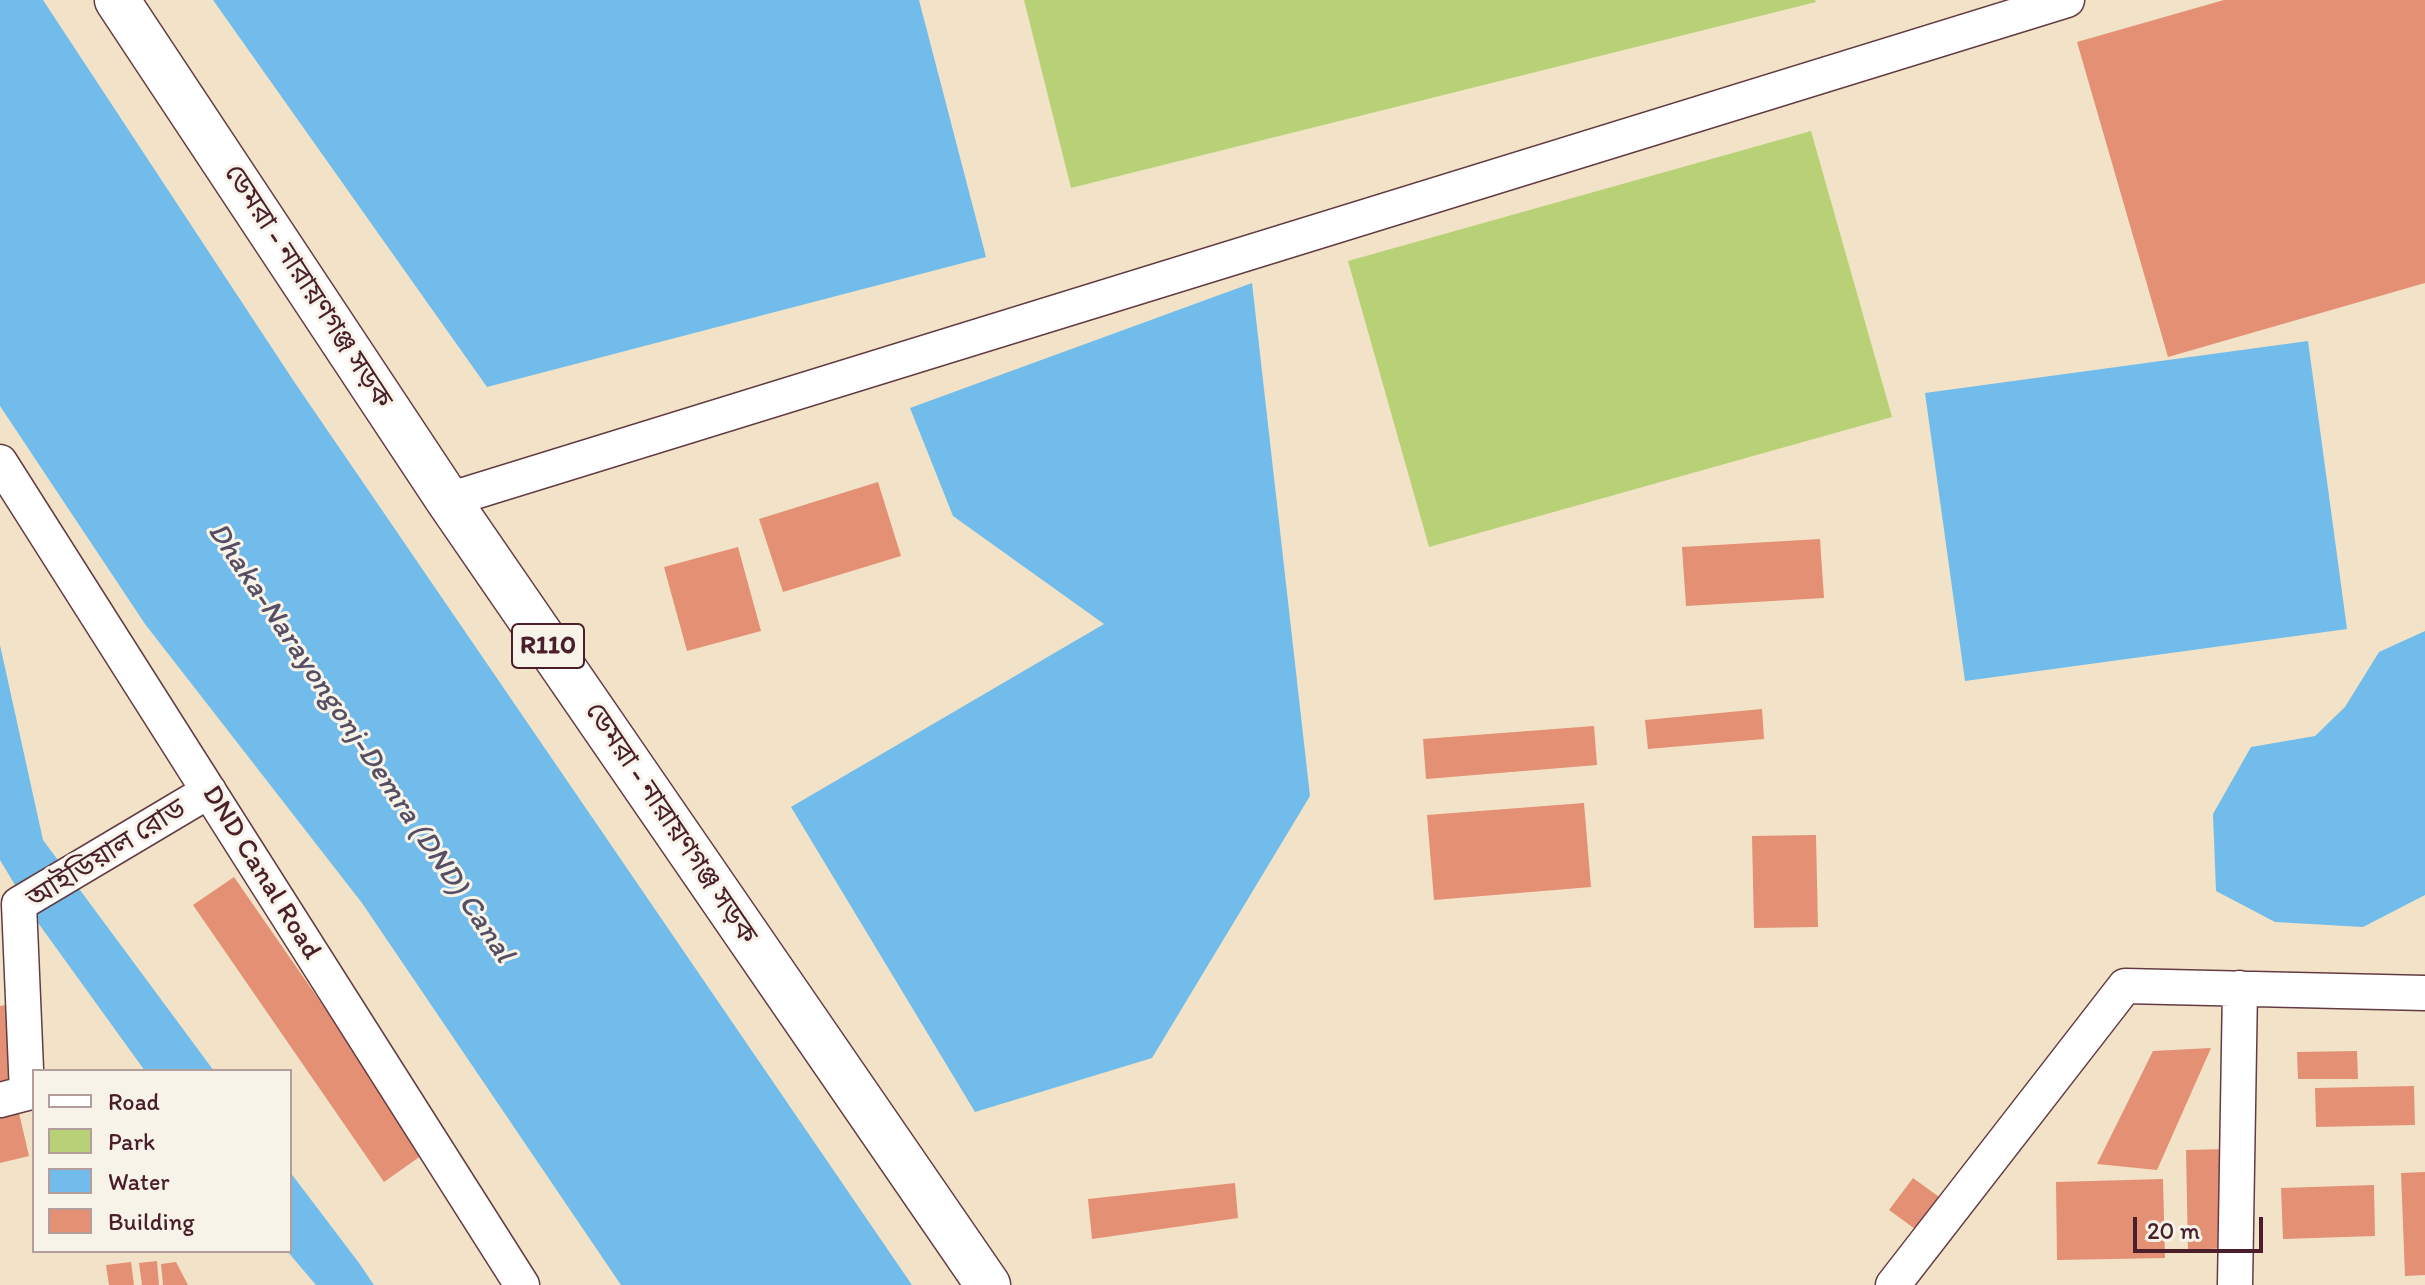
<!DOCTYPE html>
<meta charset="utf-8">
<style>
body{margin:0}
#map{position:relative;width:2425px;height:1285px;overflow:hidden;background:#f2e3c8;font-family:Itim,sans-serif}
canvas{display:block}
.legend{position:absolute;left:32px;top:1069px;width:260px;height:184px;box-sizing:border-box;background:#f7f3e8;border:2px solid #b29e9c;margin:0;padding:10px 14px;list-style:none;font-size:24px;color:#4a1f2b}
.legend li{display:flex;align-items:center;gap:16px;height:40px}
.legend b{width:40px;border:2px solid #b29e9c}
.scale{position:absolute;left:2133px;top:1217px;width:130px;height:36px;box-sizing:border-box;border:4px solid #4a1f2b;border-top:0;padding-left:10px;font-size:24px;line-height:28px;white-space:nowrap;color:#4a1f2b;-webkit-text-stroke:6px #f7f3e8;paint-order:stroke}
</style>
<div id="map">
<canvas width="2425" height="1285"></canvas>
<ul class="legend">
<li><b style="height:10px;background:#fff"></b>Road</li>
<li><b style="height:22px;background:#b9d176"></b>Park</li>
<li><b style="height:22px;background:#71bcea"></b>Water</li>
<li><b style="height:22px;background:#e39074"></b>Building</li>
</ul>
<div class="scale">20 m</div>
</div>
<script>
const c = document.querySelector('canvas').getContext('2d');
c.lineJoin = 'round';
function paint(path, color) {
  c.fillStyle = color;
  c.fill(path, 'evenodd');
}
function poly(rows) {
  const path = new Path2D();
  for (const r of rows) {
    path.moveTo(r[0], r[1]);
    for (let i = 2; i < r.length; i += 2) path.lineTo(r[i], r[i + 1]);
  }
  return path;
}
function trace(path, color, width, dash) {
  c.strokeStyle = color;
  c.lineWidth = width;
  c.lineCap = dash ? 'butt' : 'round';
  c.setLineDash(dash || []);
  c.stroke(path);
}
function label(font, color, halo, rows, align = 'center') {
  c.font = font + ' Itim,"Noto Sans Bengali",sans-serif';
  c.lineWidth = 6;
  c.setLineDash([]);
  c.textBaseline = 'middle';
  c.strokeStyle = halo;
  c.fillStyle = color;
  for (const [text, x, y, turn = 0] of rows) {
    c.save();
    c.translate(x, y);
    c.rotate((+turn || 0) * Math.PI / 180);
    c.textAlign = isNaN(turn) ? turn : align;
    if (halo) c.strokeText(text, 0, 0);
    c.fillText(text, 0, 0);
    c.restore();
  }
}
const green = poly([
 [1024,0,1815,0,1816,2,1071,188],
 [1811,131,1892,417,1429,547,1348,261]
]);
const water = poly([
 [0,0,43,0,295,383,912,1285,621,1285,362,903,145,624,0,406],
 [213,0,919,0,986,257,487,387],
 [1252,283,1310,796,1152,1058,975,1112,791,807,1104,624,953,516,910,408],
 [2308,341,2347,629,1965,681,1925,393],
 [2425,631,2425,895,2363,927,2275,922,2216,891,2213,814,2251,747,2315,736,2345,707,2379,652],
 [0,645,43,840,214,1071,145,1071,36,920,0,860],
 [290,1172,359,1263,374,1285,316,1285,287,1251,290,1251]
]);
const building = poly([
 [2224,0,2425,0,2425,283,2168,357,2077,42],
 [878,482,901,556,783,592,759,519],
 [1820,539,1824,598,1686,606,1682,547],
 [738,547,761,631,687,651,664,567],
 [1762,709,1764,739,1648,749,1645,720],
 [1594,726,1597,765,1426,779,1423,739],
 [1584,803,1591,887,1434,900,1427,815],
 [1816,835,1818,927,1754,928,1752,836],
 [234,877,425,1153,384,1182,193,905],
 [19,1003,16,1085,0,1091,0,1006],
 [2211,1048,2157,1170,2097,1164,2153,1051],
 [2357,1051,2358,1079,2298,1079,2297,1052],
 [2414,1086,2415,1125,2316,1127,2315,1088],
 [19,1113,29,1156,0,1163,0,1118],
 [2226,1149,2228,1248,2188,1250,2186,1150],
 [2425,1172,2425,1275,2405,1276,2401,1173],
 [1913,1178,1946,1202,1922,1234,1889,1210],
 [2163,1179,2165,1258,2057,1260,2056,1182],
 [1235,1183,1238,1218,1092,1239,1088,1199],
 [2374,1185,2375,1236,2283,1239,2281,1188],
 [157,1261,159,1285,142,1285,139,1263],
 [131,1262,134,1285,109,1285,106,1265],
 [176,1262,188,1285,163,1285,161,1264]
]);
const street = poly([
 [0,462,522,1285],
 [448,500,2067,0],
 [0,1100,27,1093,19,904,209,791],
 [1893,1285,2125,986,2425,993],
 [2235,1285,2240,988]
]);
const primary = poly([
 [117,0,448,500,988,1285]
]);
const shields = [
 [548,646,72]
];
const shieldNames = [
 ["R110",548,646]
];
const streetNames = [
 ["ডেমরা - নারায়ণগঞ্জ সড়ক",307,287,57],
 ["ডেমরা - নারায়ণগঞ্জ সড়ক",670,824,56],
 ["আইডিয়াল রোড",107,855,-32],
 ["DND Canal Road",261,873,58]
];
const waterNames = [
 ["Dhaka-Narayongonj-Demra (DND) Canal",360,743,56]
];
paint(green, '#b9d176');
paint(water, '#71bcea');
paint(building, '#e39074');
trace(street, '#633c43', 37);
trace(primary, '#633c43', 47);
trace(street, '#fff', 34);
trace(primary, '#fff', 44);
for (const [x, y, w] of shields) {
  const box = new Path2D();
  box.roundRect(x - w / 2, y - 22, w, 44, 6);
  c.fillStyle = '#f7f3e8';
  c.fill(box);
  trace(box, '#4a1f2b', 2);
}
label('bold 26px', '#4a1f2b', null, shieldNames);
label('28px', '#4a1f2b', '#f7f3e8', streetNames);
label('italic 30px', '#564e64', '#f7f3e8', waterNames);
</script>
